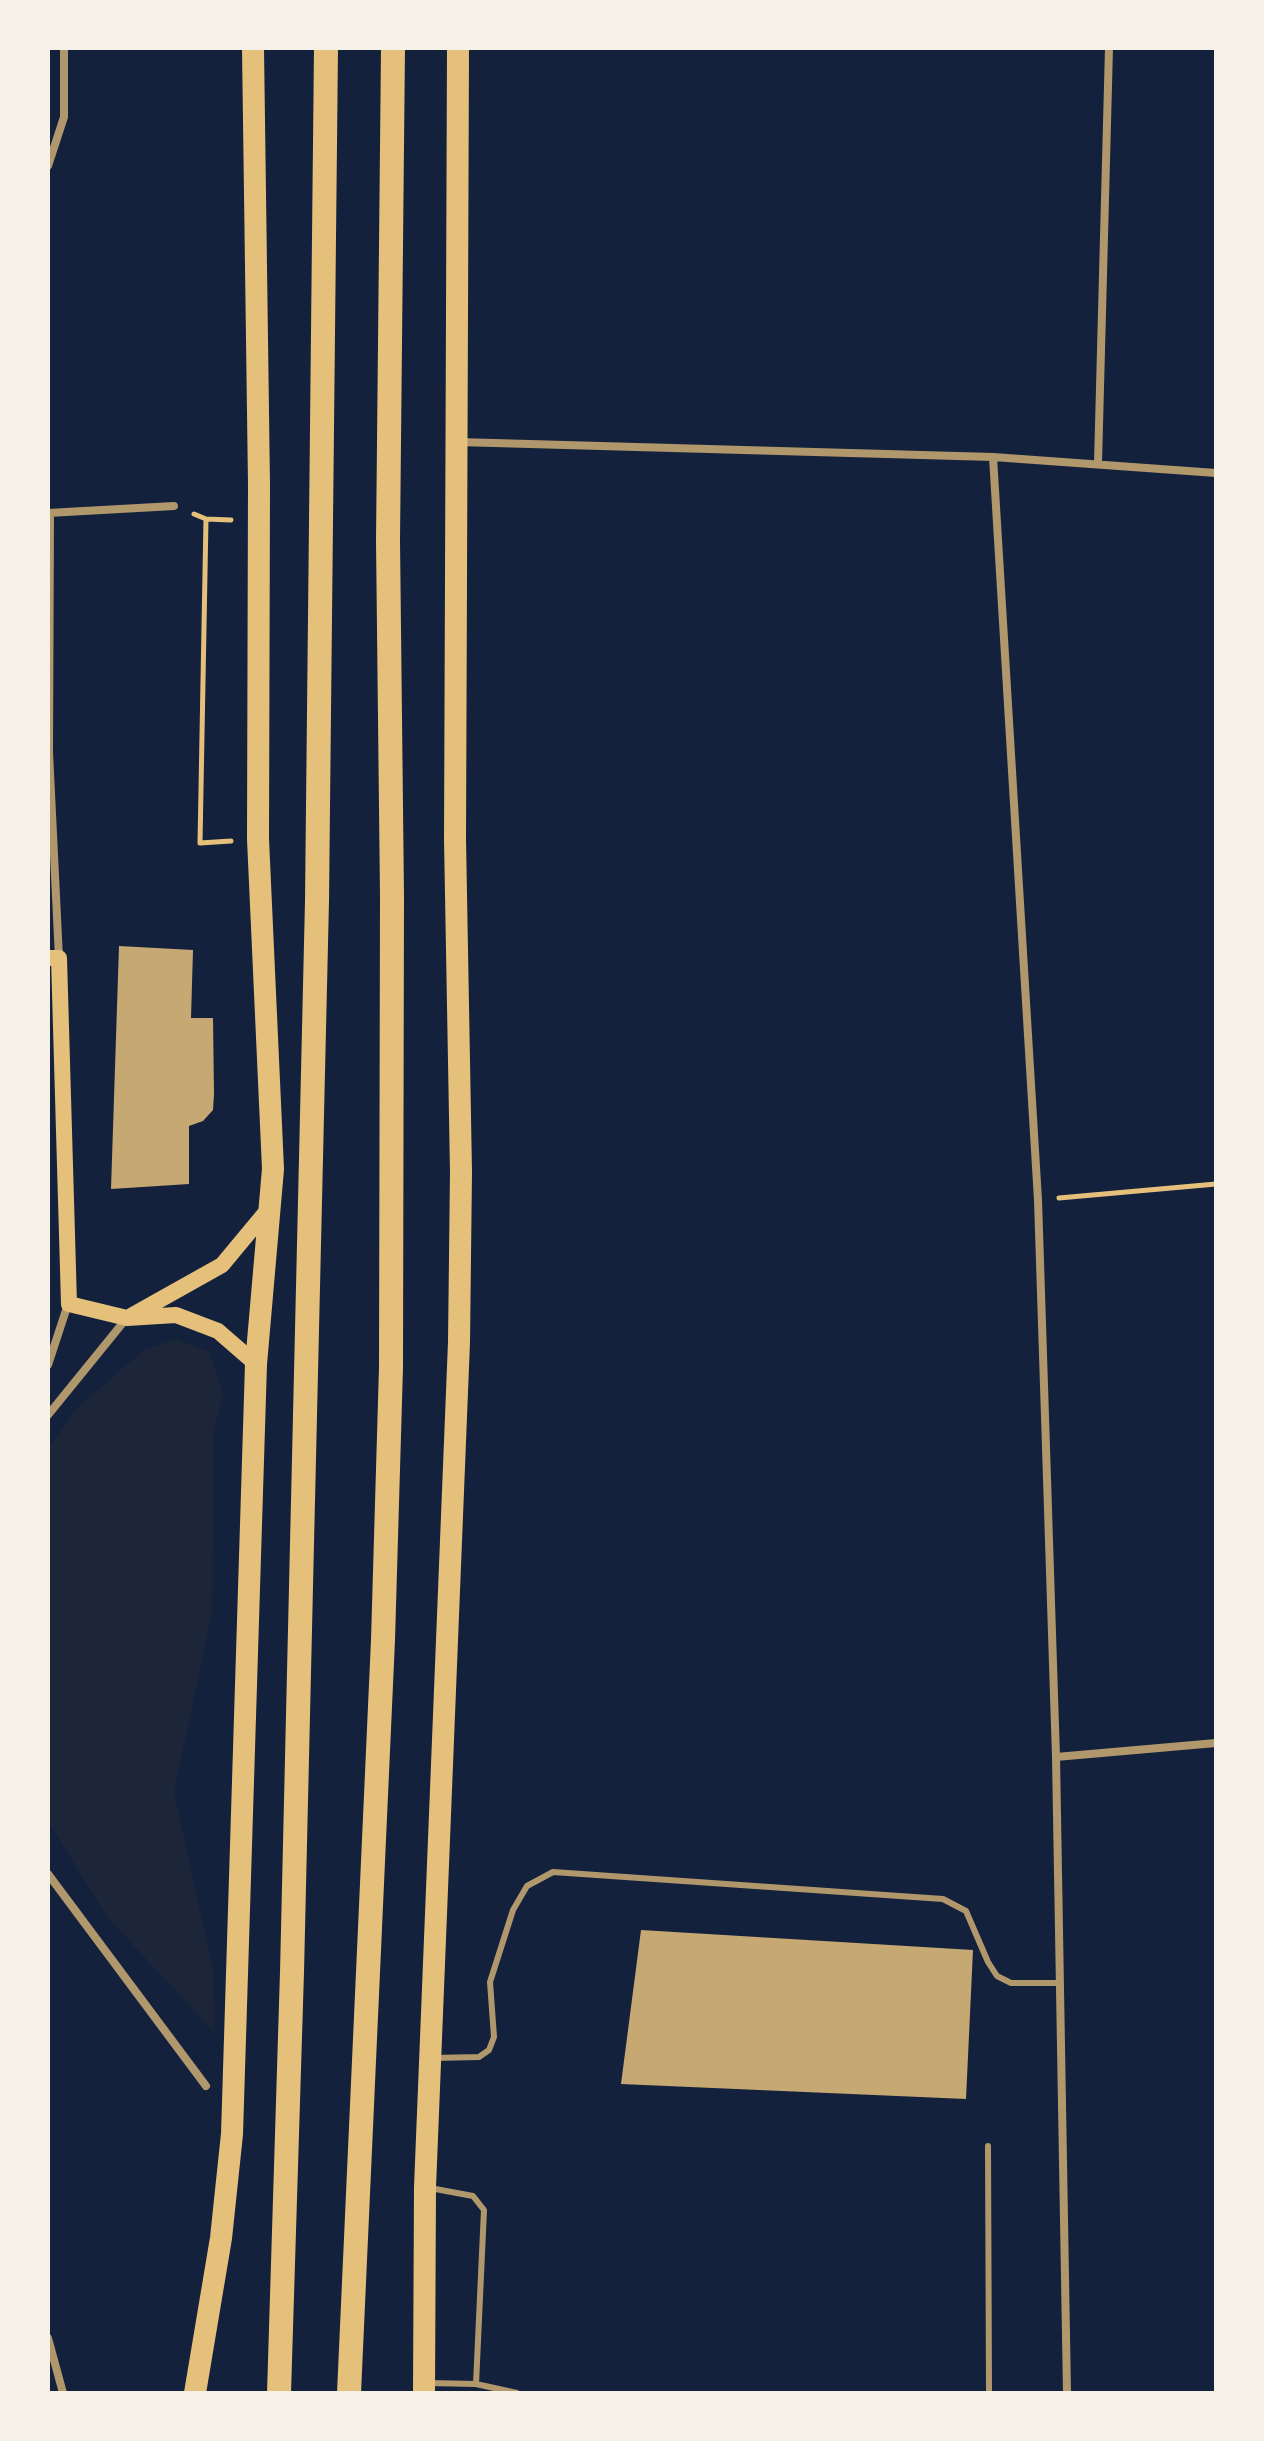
<!DOCTYPE html>
<style>
body{margin:0}
#map{position:relative;width:1264px;height:2441px;overflow:hidden;background:#14213d;font-family:"Libre Baskerville",serif}
canvas{display:block}
.frame{position:absolute;inset:0;border:50px solid #f6f1e7;pointer-events:none}
</style>
<div id="map">
<canvas width="1264" height="2441"></canvas>
<div class="frame"></div>
</div>
<script>
const c = document.querySelector('canvas').getContext('2d');
c.lineJoin = 'round';
function paint(path, color) {
  c.fillStyle = color;
  c.fill(path, 'evenodd');
}
function poly(rows) {
  const path = new Path2D();
  for (const r of rows) {
    path.moveTo(r[0], r[1]);
    for (let i = 2; i < r.length; i += 2) path.lineTo(r[i], r[i + 1]);
  }
  return path;
}
function trace(path, color, width, dash) {
  c.strokeStyle = color;
  c.lineWidth = width;
  c.lineCap = dash ? 'butt' : 'round';
  c.setLineDash(dash || []);
  c.stroke(path);
}
const green = poly([
 [176,1339,209,1352,223,1394,214,1430,212,1612,174,1792,213,1969,215,2033,108,1918,48,1821,48,1449,77,1408,144,1350]
]);
const building = poly([
 [119,946,193,950,191,1018,213,1018,214,1094,213,1110,203,1121,189,1126,189,1184,111,1189],
 [641,1930,973,1950,966,2099,621,2084]
]);
const path = poly([
 [194,514,206,519,231,520],
 [206,519,200,843,231,841],
 [1059,1198,1216,1184]
]);
const service = poly([
 [434,2058,479,2057,489,2050,494,2037,490,1982,513,1910,527,1886,553,1872,943,1899,966,1911,988,1962,997,1976,1011,1983,1058,1983],
 [988,2146,989,2393],
 [428,2383,476,2384,484,2210,473,2196,430,2188],
 [476,2384,517,2393]
]);
const minor = poly([
 [48,166,64,117,64,48],
 [458,442,993,457,1216,473],
 [993,457,1038,1200,1056,1757,1067,2393],
 [1098,463,1109,48],
 [48,513,174,506],
 [50,513,49,752,59,958],
 [48,1365,68,1304],
 [48,1415,126,1319],
 [1056,1757,1216,1743],
 [48,1874,206,2086],
 [48,2338,63,2393]
]);
const secondary = poly([
 [48,958,59,958,69,1304,127,1318,176,1315,218,1331,256,1364],
 [131,1316,222,1265,271,1206]
]);
const trunk = poly([
 [195,2393,221,2238,232,2134,256,1364,273,1169,258,839,259,485,253,48],
 [424,2393,425,2187,459,1342,461,1172,455,839,458,48]
]);
const motorway = poly([
 [279,2393,292,1972,317,901,326,48],
 [349,2393,383,1640,391,1367,392,896,388,540,393,48]
]);
paint(green, '#1d2539');
paint(building, '#c6a872');
trace(path, '#e5c07b', 5);
trace(service, '#b1986c', 6);
trace(minor, '#b1986c', 8);
trace(secondary, '#e5c07b', 16);
trace(trunk, '#e5c07b', 22);
trace(motorway, '#e5c07b', 24);
</script>
